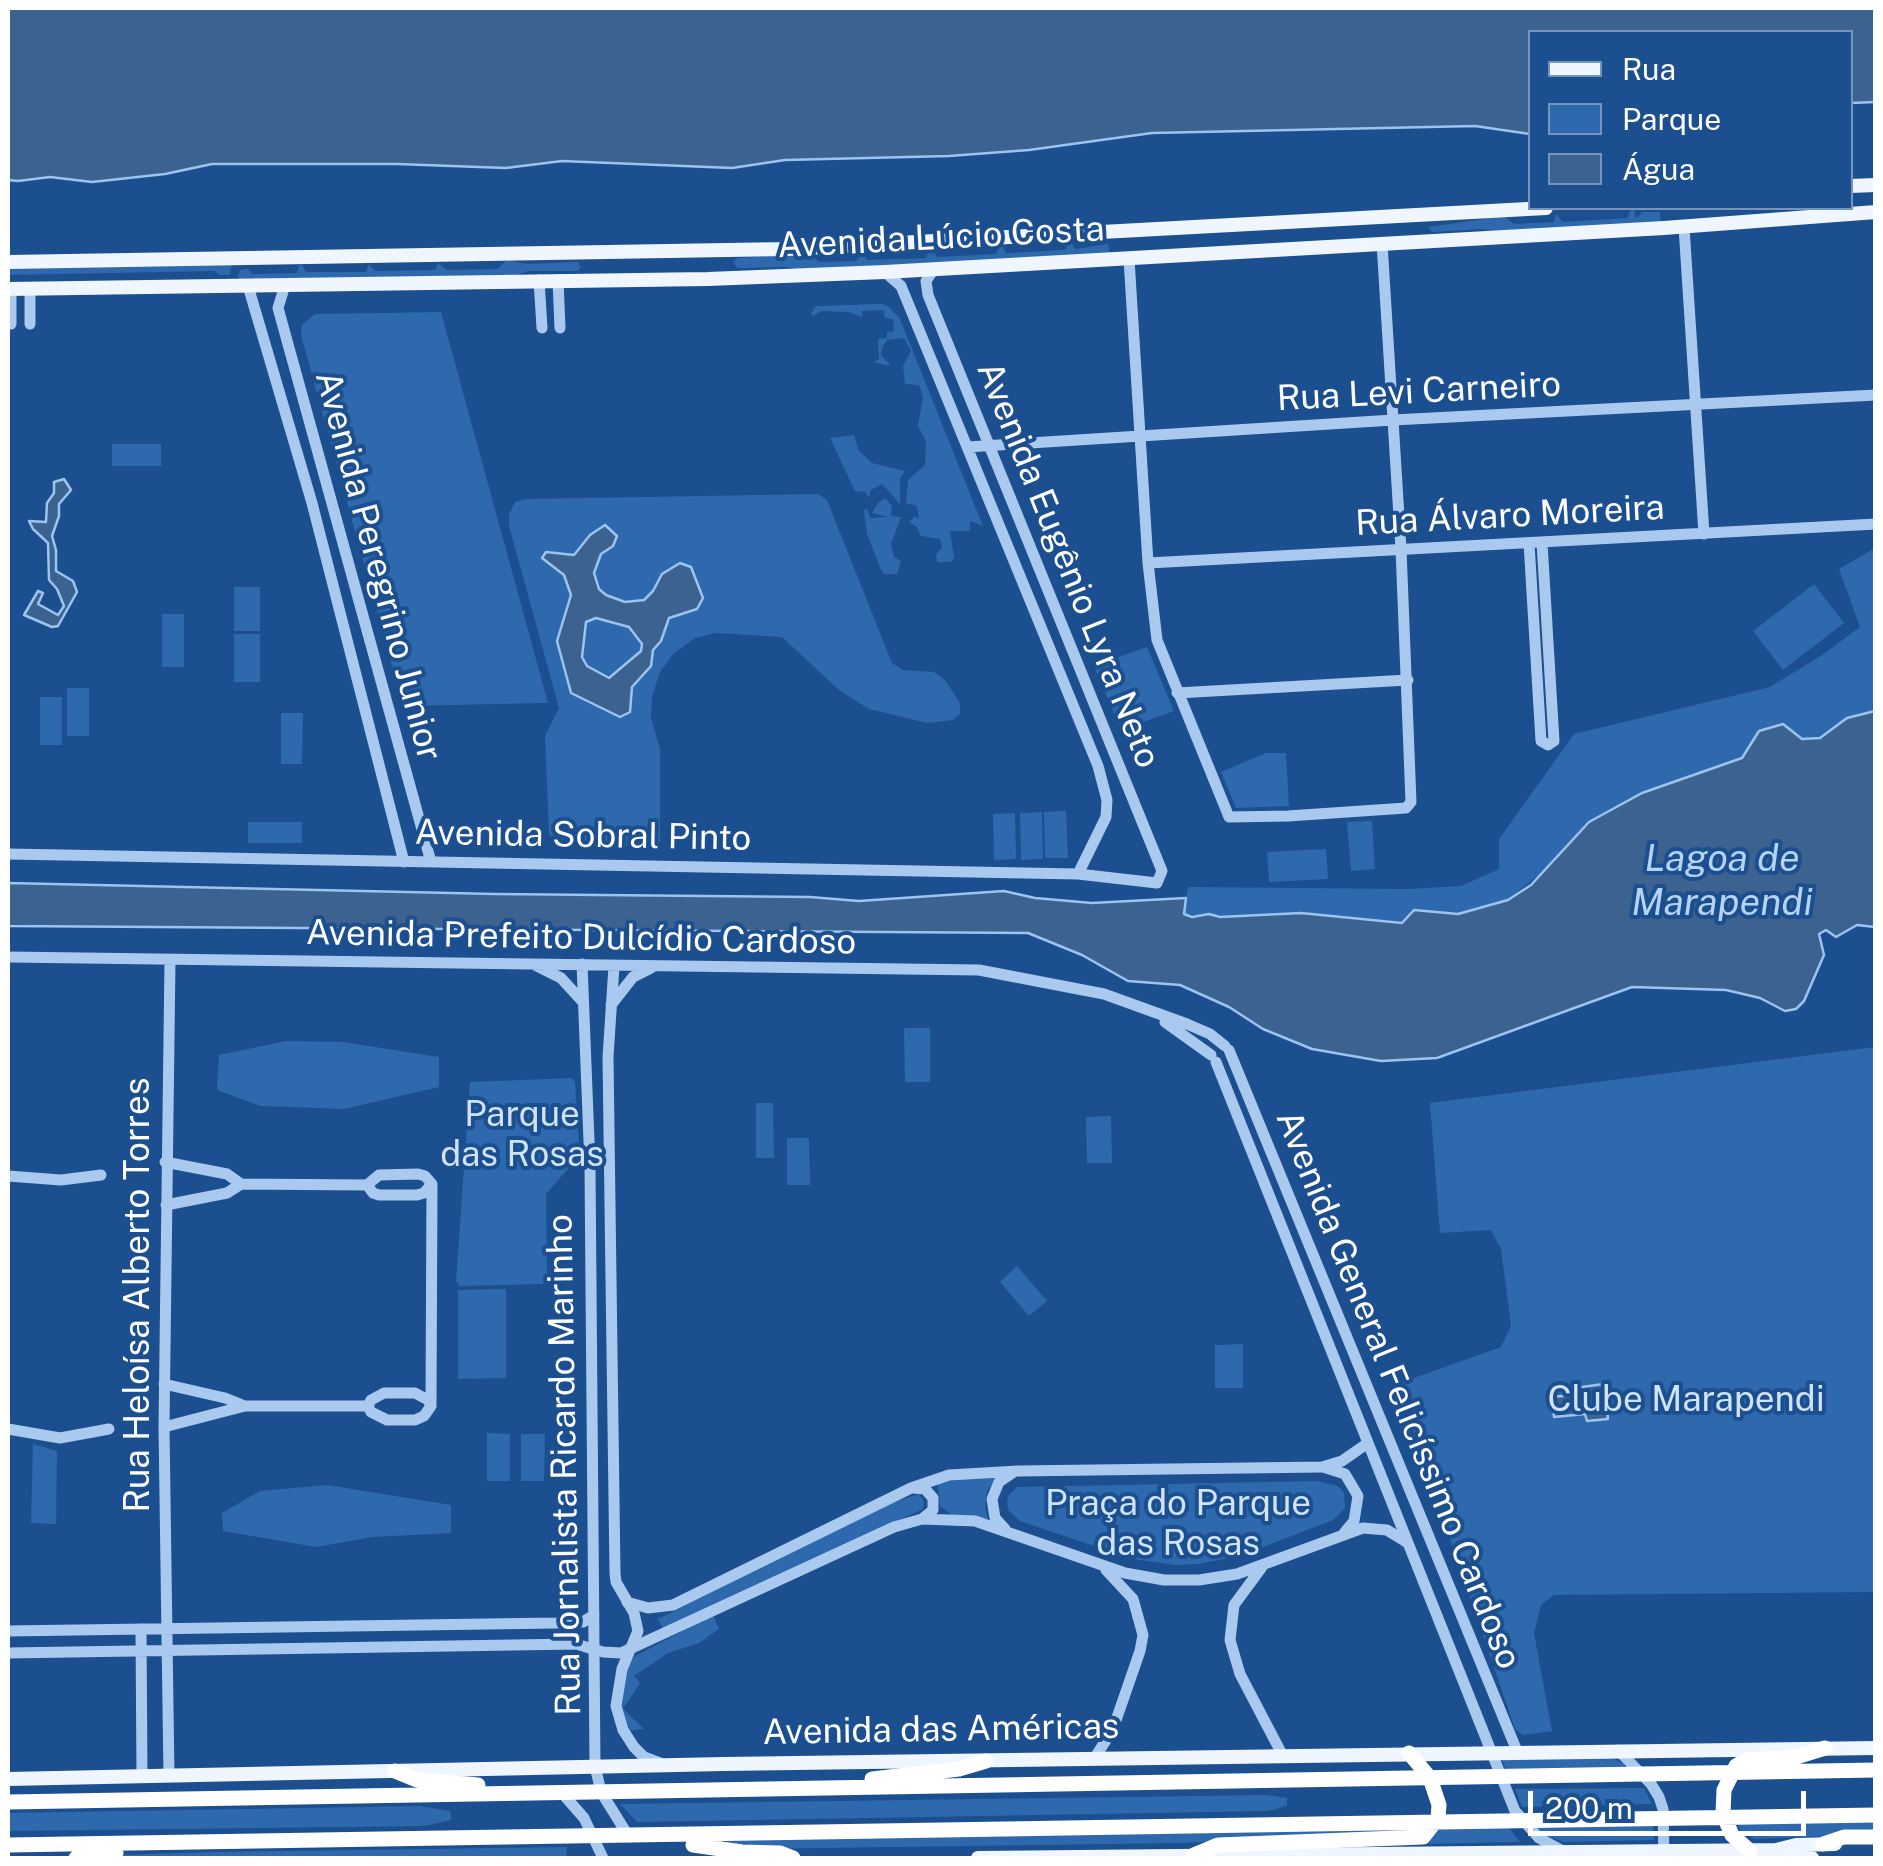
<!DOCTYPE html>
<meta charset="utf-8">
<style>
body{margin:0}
#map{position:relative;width:1883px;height:1866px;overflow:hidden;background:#1b4f8f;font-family:"Public Sans",sans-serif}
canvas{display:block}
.frame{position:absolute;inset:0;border:10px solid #fff;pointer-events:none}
.legend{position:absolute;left:1528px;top:30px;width:325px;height:180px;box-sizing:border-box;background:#1b4f8f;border:2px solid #7695bc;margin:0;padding:12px 18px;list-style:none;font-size:30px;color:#fff}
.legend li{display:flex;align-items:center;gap:20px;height:50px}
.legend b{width:50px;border:2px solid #7695bc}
.scale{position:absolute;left:1528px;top:1791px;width:278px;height:45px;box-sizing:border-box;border:5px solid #fff;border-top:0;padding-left:12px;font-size:30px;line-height:35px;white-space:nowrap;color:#fff;-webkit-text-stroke:8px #1b4f8f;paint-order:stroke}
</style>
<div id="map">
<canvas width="1883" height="1866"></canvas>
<div class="frame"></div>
<ul class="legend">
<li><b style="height:12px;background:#f0f6ff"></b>Rua</li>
<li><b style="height:28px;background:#2e69ad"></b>Parque</li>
<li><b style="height:28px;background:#3c6290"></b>Água</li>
</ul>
<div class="scale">200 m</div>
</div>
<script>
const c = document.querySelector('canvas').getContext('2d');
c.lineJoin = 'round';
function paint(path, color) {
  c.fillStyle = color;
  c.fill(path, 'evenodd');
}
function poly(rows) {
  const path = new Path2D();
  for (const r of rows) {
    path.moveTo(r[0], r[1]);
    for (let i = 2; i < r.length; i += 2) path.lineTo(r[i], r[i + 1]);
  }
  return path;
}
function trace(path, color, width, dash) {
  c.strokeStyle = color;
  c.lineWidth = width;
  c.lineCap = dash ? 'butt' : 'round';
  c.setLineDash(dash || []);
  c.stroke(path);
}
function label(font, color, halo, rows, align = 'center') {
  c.font = font + ' "Public Sans",sans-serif';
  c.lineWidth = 8;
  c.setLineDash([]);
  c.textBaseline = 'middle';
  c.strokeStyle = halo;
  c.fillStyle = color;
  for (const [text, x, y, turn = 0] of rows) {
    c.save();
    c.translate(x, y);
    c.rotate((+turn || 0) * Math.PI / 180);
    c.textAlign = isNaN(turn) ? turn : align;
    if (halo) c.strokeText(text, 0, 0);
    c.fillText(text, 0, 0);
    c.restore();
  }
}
const green = poly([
 [1634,210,1636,218,1643,212,1660,212,1661,223,1497,232,1483,229,1432,232,1428,227,1504,216,1514,224,1554,222,1556,214,1563,222,1627,218,1630,211],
 [1071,242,1075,249,1108,244,1110,255,802,270,786,267,737,268,733,262,737,258,811,254,819,262,856,261,863,253,867,260,926,258,929,250,933,250,937,257,996,254,999,247,1003,247,1006,253,1065,250,1068,243],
 [507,260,526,264,578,262,581,267,578,271,528,271,514,276,239,280,238,275,240,270,248,269,252,274,297,273,299,265,302,265,306,272,366,272,369,264,375,271,435,270,438,263,447,270,497,269],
 [232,264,230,275,219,275,215,271,8,275,8,268],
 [881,304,888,306,900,319,983,526,970,521,970,531,950,531,954,558,951,562,937,562,936,555,942,547,940,539,921,536,917,527,909,522,915,516,919,519,917,506,906,503,908,480,925,465,926,441,918,426,923,397,919,385,905,384,903,366,911,351,904,338,887,340,883,346,881,355,891,366,873,362,879,359,878,339,887,338,887,332,894,331,893,319,885,318,883,310,862,311,862,317,848,312,822,311,812,316,811,314,816,306],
 [441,312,548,703,403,706,301,335,302,325,315,314],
 [854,435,859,451,872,463,905,471,900,478,900,504,882,484,871,490,869,498,865,492,855,491,830,438],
 [112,444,161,444,161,466,112,466],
 [818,494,827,500,892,663,903,670,934,672,945,680,960,703,960,714,953,720,927,723,869,709,839,690,782,637,716,633,695,638,673,654,660,672,652,697,651,718,660,749,660,846,563,846,553,841,549,833,545,736,559,708,509,526,509,514,515,502,526,499],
 [885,498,892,506,891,516,901,517,891,544,894,557,901,561,897,574,884,574,881,570,867,534,864,511,866,508,871,518,888,517,872,513,878,503],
 [1875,548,1875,711,1847,718,1820,738,1802,739,1759,731,1742,758,1642,793,1507,900,1458,914,1415,910,1403,923,1301,913,1220,917,1184,914,1188,887,1408,889,1461,886,1499,869,1499,839,1574,734,1770,687,1822,655,1860,627,1839,569],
 [1814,584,1844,623,1783,670,1753,631],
 [234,587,260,587,260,631,234,631],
 [162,614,184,614,184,667,162,667],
 [234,634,260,634,260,682,234,682],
 [1147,647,1174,711,1121,730,1094,666],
 [67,688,89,688,89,736,67,736],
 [40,697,62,697,62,745,40,745],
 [281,713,303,713,302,764,281,764],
 [1266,753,1286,753,1289,806,1236,808,1221,772],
 [1066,811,1068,858,1045,858,1044,812],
 [1042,812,1043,859,1021,860,1020,813],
 [1015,813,1016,859,994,860,993,814],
 [1372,821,1375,869,1351,871,1347,822],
 [248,822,302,822,302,843,248,843],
 [1326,849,1328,879,1269,882,1267,852],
 [904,1028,930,1028,930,1082,905,1082],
 [286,1041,343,1042,439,1057,439,1087,344,1109,261,1106,217,1090,219,1055],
 [1875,1047,1875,1592,1554,1595,1541,1605,1534,1633,1552,1731,1523,1735,1515,1729,1397,1384,1501,1347,1511,1326,1501,1249,1491,1230,1440,1233,1430,1103],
 [572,1078,575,1082,579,1145,573,1163,546,1194,547,1275,543,1284,460,1286,456,1281,470,1082],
 [756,1103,773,1103,774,1158,756,1158],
 [1111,1116,1112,1163,1087,1163,1086,1117],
 [787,1138,809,1138,810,1185,787,1185],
 [1017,1266,1047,1301,1029,1316,1000,1282],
 [506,1289,506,1378,458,1379,458,1290],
 [1243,1344,1243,1388,1215,1388,1215,1345],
 [487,1433,510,1434,510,1481,487,1481],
 [521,1434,545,1434,544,1481,521,1481],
 [33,1444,57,1451,56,1524,31,1523],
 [999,1475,987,1491,985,1508,988,1519,953,1516,940,1506,937,1482],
 [1317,1481,1338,1486,1344,1493,1345,1508,1333,1520,1240,1556,1198,1564,1175,1565,1133,1559,1020,1521,1009,1511,1007,1504,1008,1496,1017,1487],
 [327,1485,451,1505,451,1533,372,1537,316,1547,223,1531,222,1513,260,1491],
 [919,1494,924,1501,923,1509,663,1629,658,1619,894,1502],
 [713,1615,719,1629,699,1643,668,1653,634,1676,640,1683,623,1709,644,1729,627,1731,621,1716,625,1671,635,1656],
 [1501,1758,1612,1758,1624,1764,1624,1768,1506,1770],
 [1644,1788,1652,1804,1522,1807,1515,1789],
 [1266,1795,1287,1798,1287,1806,1268,1811,637,1822,620,1804],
 [420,1806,450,1811,451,1820,424,1826,8,1831,8,1813],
 [1875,1821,1875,1833,1872,1834,1755,1839,1742,1833,1737,1823],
 [1653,1825,1654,1840,1564,1842,1544,1835,1537,1827],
 [1439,1828,1509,1828,1520,1842,1423,1844],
 [1418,1830,1183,1843,750,1849,724,1844,728,1840],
 [567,1847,566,1858,92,1858,113,1855,212,1852]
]);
const water = poly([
 [8,8,1875,8,1875,102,1851,103,1850,32,1530,32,1530,134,1475,126,1152,133,1029,150,949,156,785,160,732,168,562,161,506,168,397,164,212,164,165,174,92,182,50,177,18,181,8,180,8,8],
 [64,479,71,490,59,504,59,516,52,536,56,550,56,571,73,581,77,592,58,626,52,627,24,615,38,591,43,593,38,604,58,615,64,606,57,589,49,580,48,543,33,529,29,521,46,522,47,503,54,493,54,482,64,479],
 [605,525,617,536,613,546,601,554,594,573,599,589,606,595,625,602,644,600,653,591,662,574,680,563,691,567,703,598,697,609,669,618,661,641,653,650,651,666,632,687,630,712,620,717,571,693,557,641,571,595,564,575,542,558,546,552,574,555,590,535,605,525],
 [596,618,629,627,642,644,641,651,609,678,587,666,582,657,586,622,596,618],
 [1875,711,1875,927,1857,925,1836,937,1826,930,1819,934,1824,955,1804,1001,1796,1009,1785,1011,1760,998,1726,990,1632,987,1437,1058,1381,1061,1312,1049,1263,1029,1229,1007,1180,985,1128,981,1082,955,1028,933,8,926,8,883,495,894,810,897,859,901,1004,891,1035,898,1092,903,1186,898,1184,914,1192,917,1209,914,1220,917,1301,913,1402,923,1414,910,1458,914,1508,900,1531,885,1589,822,1642,793,1742,758,1759,731,1783,724,1802,739,1820,738,1847,718,1875,711],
 [1604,1384,1608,1419,1587,1421,1585,1414,1554,1417,1552,1397,1582,1394,1582,1387,1604,1384]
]);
const minor = poly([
 [1684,227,1704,534],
 [1129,259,1148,563,1157,640,1229,817,1288,816,1406,808,1411,802,1401,549,1382,243],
 [885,272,901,286,1098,766,1107,800,1106,817,1078,874],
 [539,280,542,328],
 [558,280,560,328],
 [285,285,278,308,431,862],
 [248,286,312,503,404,862],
 [11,289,11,324],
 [30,289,30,324],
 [967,447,1393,420,1876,395],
 [1529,543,1541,741,1548,745,1554,741,1542,543],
 [1148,563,1876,524],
 [1177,693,1408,680],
 [8,854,1078,874,1157,883,1162,871,928,295,926,281,934,269],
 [8,957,979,970,1104,994,1187,1024,1210,1034,1225,1046],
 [582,964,590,1166,595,1766,601,1792,629,1837],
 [535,965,561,978,583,1002],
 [614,966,608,1057,615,1573,616,1582,634,1613,638,1631,622,1669,616,1706,623,1730,634,1747,644,1757,660,1763],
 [611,1005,633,977,651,968],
 [1165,1022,1211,1055],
 [1229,1050,1517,1751],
 [1216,1062,1515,1811,1539,1838,1563,1851],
 [165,1162,227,1174,241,1184,367,1185,373,1193,379,1195,417,1195,424,1193,432,1184],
 [8,1176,61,1180,101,1175],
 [367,1185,379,1175,418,1174,425,1176,432,1184],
 [166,1205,227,1193,241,1184],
 [164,1384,225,1398,245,1406],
 [431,1405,432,1184],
 [368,1406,371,1412,387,1420,415,1420,424,1416,431,1406],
 [164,1427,245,1406,368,1406,371,1400,384,1393,415,1393,428,1400,431,1406],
 [8,1429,60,1438,109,1429],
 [1323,1467,1345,1474,1358,1496,1354,1521,1344,1533],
 [913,1488,925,1489,933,1498,933,1510,922,1519],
 [1005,1529,995,1518,992,1499,999,1482,1014,1472],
 [1262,1567,1234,1605,1230,1640,1240,1674,1283,1756],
 [627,1602,648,1608,673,1605,911,1488,949,1475,1018,1471,1322,1467,1342,1461,1368,1443],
 [141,1629,142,1777],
 [8,1631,556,1623,583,1622,594,1615],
 [8,1653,576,1644,603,1652,621,1653,894,1527,922,1519,975,1521,1125,1573,1164,1580,1199,1580,1237,1574,1363,1528,1387,1530,1408,1543],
 [1618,1750,1651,1784,1659,1797,1663,1809,1664,1858],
 [1094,1759,1113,1729,1140,1651,1143,1635,1133,1599,1106,1570],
 [169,1776,164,1427,170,960],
 [562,1793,584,1818,603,1858]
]);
const major = poly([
 [1850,186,1876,185],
 [8,262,787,249,1546,208],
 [8,289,708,279,885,272,1664,228,1876,212],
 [8,1779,724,1764,1876,1748],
 [1776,1851,1812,1858],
 [978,1858,1776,1850,1796,1845,1835,1844]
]);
const highway = poly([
 [395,1771,417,1780,478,1785],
 [872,1779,959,1769,986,1761],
 [8,1802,1876,1770],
 [1823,1844,1844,1837,1876,1837],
 [8,1845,1876,1815],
 [693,1845,742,1852,780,1853,793,1858],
 [1750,1851,1732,1835,1723,1814,1724,1790,1736,1766,1746,1760,1796,1757,1825,1748],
 [1194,1855,1218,1845,1423,1837,1438,1818,1439,1805,1430,1778,1409,1753],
 [76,1858,116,1853]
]);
const streetNames = [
 ["Avenida Lúcio Costa",941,238,-3],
 ["Rua Levi Carneiro",1419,392,-3],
 ["Rua Álvaro Moreira",1510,516,-3],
 ["Avenida Eugênio Lyra Neto",1068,565,68],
 ["Avenida Peregrino Junior",378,566,75],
 ["Avenida Sobral Pinto",583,836,1],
 ["Avenida Prefeito Dulcídio Cardoso",581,938,1],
 ["Rua Heloísa Alberto Torres",138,1295,-90],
 ["Avenida General Felicíssimo Cardoso",1398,1390,68],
 ["Rua Jornalista Ricardo Marinho",565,1465,-91],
 ["Avenida das Américas",941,1730,-1]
];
const parkNames = [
 ["Parque",522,1115],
 ["das Rosas",522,1155],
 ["Clube Marapendi",1686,1400],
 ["Praça do Parque",1178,1504],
 ["das Rosas",1178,1544]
];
const waterNames = [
 ["Lagoa de",1722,859],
 ["Marapendi",1722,903]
];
paint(green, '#2e69ad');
paint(water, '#3c6290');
trace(water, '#9cc4f0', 2.5);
trace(minor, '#a9c9ee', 11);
trace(major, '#f0f6ff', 14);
trace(highway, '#fff', 15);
label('35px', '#fff', '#1b4f8f', streetNames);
label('35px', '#cfe3fa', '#1b4f8f', parkNames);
label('italic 38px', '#b5d3f5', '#1b4f8f', waterNames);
</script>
